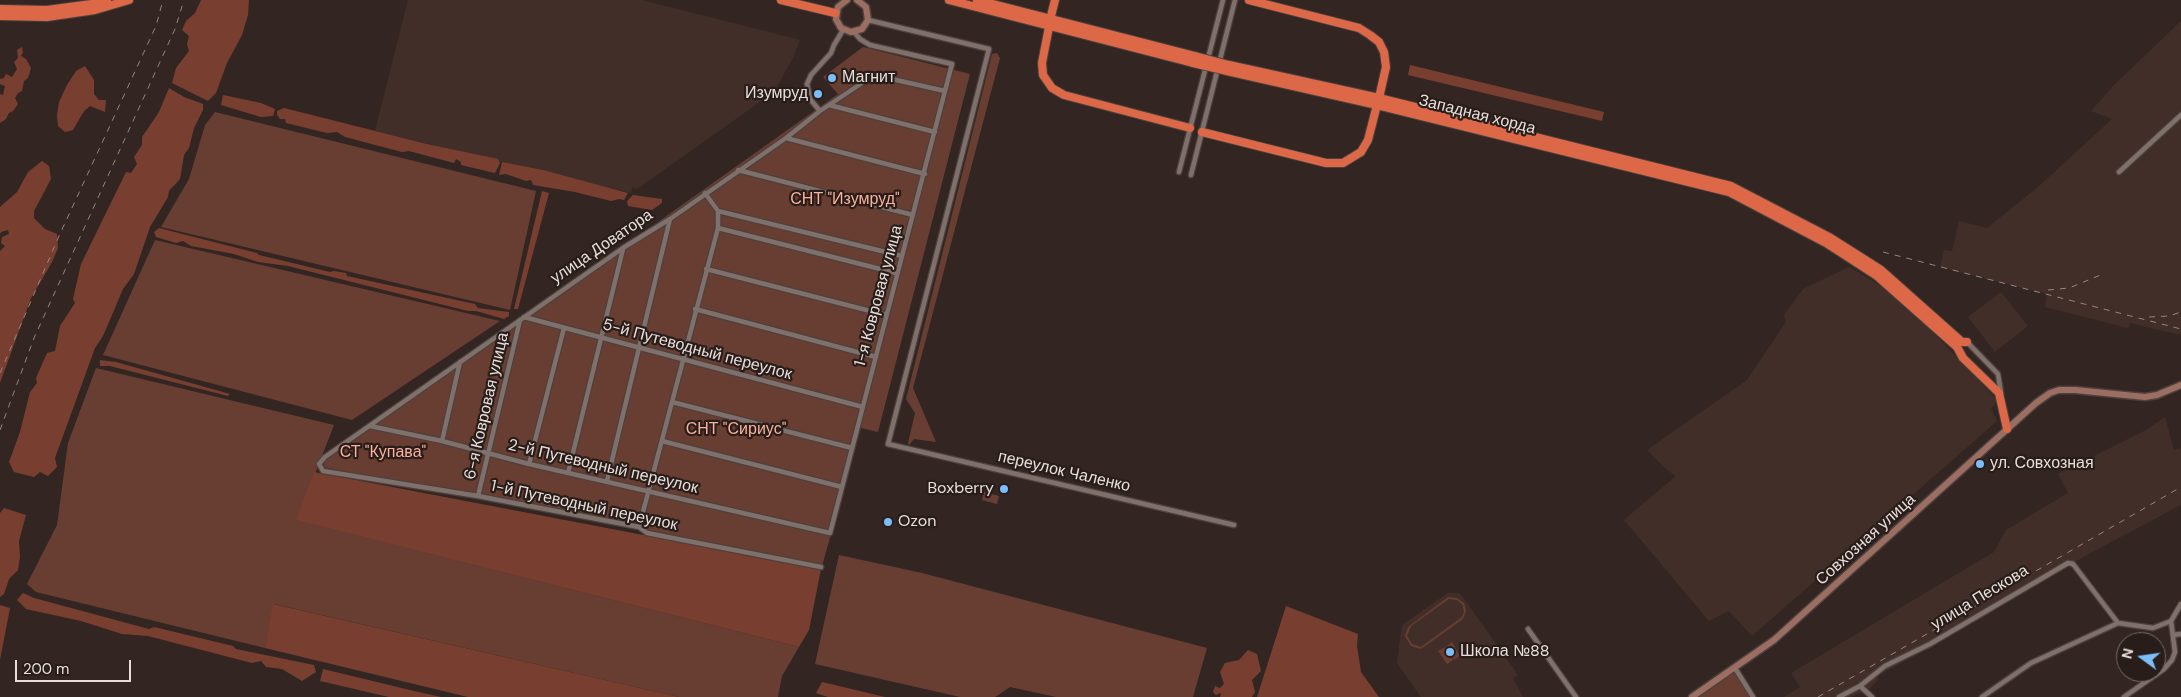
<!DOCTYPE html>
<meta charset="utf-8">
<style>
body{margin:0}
#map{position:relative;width:2181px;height:697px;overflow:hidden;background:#332622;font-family:"DM Sans",sans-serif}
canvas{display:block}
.north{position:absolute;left:2116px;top:632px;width:50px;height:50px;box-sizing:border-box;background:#291d19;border:1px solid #756a67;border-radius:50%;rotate:284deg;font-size:14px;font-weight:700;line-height:20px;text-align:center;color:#e7dedb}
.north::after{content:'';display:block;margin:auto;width:18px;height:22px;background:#7bbef9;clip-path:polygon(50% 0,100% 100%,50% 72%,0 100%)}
.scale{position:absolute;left:15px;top:660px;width:116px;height:22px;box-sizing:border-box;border:2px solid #e7dedb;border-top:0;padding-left:6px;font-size:15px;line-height:18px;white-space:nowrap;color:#e7dedb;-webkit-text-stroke:4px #291d19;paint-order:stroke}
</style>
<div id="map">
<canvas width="2181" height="697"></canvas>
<div class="north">N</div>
<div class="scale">200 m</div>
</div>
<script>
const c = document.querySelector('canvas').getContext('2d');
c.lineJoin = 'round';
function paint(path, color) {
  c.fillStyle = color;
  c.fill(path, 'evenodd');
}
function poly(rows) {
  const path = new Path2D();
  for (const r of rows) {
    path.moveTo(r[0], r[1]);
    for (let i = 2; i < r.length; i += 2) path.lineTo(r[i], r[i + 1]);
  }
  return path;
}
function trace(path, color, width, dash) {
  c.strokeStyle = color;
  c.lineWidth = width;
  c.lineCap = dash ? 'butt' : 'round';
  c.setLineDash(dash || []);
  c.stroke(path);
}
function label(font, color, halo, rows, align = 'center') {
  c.font = font + ' "DM Sans",sans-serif';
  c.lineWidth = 4.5;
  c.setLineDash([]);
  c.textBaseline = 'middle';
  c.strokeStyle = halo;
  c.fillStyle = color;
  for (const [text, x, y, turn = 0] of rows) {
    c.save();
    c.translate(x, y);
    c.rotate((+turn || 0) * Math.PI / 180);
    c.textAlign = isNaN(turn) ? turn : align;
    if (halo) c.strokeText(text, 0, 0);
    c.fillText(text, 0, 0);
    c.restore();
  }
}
const built = poly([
 [408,0,642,0,800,40,793,58,774,92,637,189,632,187,631,193,375,131],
 [2181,21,2181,335,2130,323,2128,328,2045,307,2047,294,1940,267,1944,250,1952,251,1959,221,1987,228,2038,187,2112,119,2091,111,2115,84],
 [1849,267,1900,297,1998,401,1991,408,1997,421,1752,636,1729,611,1709,621,1624,520,1676,476,1667,470,1647,450,1747,380,1786,322,1784,315,1803,289],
 [2001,292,2028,326,1995,352,1968,317],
 [2165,417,2174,450,2181,448,2181,505,2094,551,1988,611,1989,614,1877,676,1878,680,1869,689,1851,697,1784,697,1800,687,1791,673,1994,552,2006,530,2068,493,2058,474,2146,430],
 [1448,593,1460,593,1518,675,1513,678,1523,697,1421,697,1397,663,1402,625]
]);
const green = poly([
 [863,47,970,74,878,432,861,428,822,566,323,467,325,459,838,94,823,77],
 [997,53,1000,58,913,388,936,442,914,439,909,445,908,443,915,413,906,399,992,54],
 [215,112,536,191,510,310,161,227,189,179,205,125],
 [155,240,500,321,352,420,103,355],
 [96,368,334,425,297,520,799,647,782,676,778,697,679,697,274,604,265,648,36,592,27,584,57,525,68,443],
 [984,492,999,496,997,504,982,500],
 [839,555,922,573,1207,648,1193,697,1056,697,1010,687,995,697,960,697,815,664],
 [1448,597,1457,598,1464,603,1466,611,1463,619,1421,649,1411,646,1405,636,1408,627],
 [1449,599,1457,600,1462,604,1464,611,1462,617,1421,647,1412,644,1407,636,1411,626],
 [1452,642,1460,656,1454,660,1446,647],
 [1445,647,1453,660,1447,664,1438,651],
 [1736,670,1754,697,1697,697]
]);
const forest = poly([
 [201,0,249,0,248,15,242,35,227,63,216,93,208,101,172,83,176,68,189,51,187,44,189,36,182,30,186,21,195,13],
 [22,47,23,52,21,56,26,59,31,68,28,78,24,81,22,91,18,93,15,98,18,104,13,111,9,113,6,119,0,123,0,94,3,95,5,86,0,84,0,79,4,78,6,74,12,77,17,69,14,62,18,58,17,50],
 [1410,65,1604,112,1602,121,1408,75],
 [85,66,94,80,94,94,99,100,106,100,105,112,90,106,84,111,73,130,65,132,58,126,57,115,59,102,67,85,76,71],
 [169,88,184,97,203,104,203,110,194,128,189,148,184,155,180,179,169,191,168,197,150,227,134,274,123,289,103,336,95,348,55,458,57,467,48,476,40,472,34,477,14,472,9,462,20,432,30,392,37,383,36,378,47,353,55,351,60,326,75,303,73,299,81,264,126,172,131,173,137,164,134,157,142,145,142,137,159,112],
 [223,95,261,103,275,109,273,116,261,117,221,105],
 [284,108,427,144,498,159,500,163,495,173,461,165,461,162,456,159,454,163,409,151,402,152,345,137,337,132,327,133,286,123,285,119,280,119,277,115,277,111],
 [42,161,49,166,51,179,34,211,34,218,45,229,57,234,58,248,52,262,31,298,0,383,0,251,5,246,1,243,2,237,9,234,8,230,1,232,0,234,0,207,17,192,28,172],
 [502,162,543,170,628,193,624,200,619,199,611,201,575,192,533,185,531,180,526,181,506,174,499,175],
 [542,191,549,193,518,309,514,309],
 [633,195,662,199,662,203,652,210,628,206,627,201],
 [159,228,257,253,259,255,330,272,334,271,346,273,347,276,475,304,478,308,509,312,509,316,504,319,476,311,468,311,288,266,258,262,234,254,191,246,183,241,176,243,156,237,154,232],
 [100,360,116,362,230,394,228,396,110,366,100,366],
 [314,472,821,569,809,630,799,647,296,520],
 [4,508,26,515,19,541,20,557,18,570,9,579,4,594,0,597,0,513],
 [23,593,34,598,149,629,154,627,233,646,236,649,314,665,316,672,302,681,282,669,266,667,261,661,252,663,148,636,122,634,81,621,26,609,17,600],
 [273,604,679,697,468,697,265,648],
 [0,605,10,608,0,660],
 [1286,606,1358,634,1357,646,1361,672,1379,697,1257,697],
 [1248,650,1257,654,1261,671,1252,680,1255,692,1252,697,1220,697,1221,693,1216,695,1213,692,1215,686,1220,688,1224,684,1220,672,1225,663,1239,660],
 [323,669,414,691,441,697,389,697,320,681],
 [822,682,885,697,828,697,816,693]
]);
const street = poly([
 [868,20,989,49,888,444,1234,525],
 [829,105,935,132],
 [820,111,810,99,807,84,811,75,831,53,834,45,843,30],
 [786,138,925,174],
 [738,170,913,215],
 [1179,172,1223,0],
 [2119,172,2181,115],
 [1191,175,1235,0],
 [718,211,902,256],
 [718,228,896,273],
 [706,269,886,315],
 [695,309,876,357],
 [524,317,863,407],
 [1967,342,1998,374,2001,393],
 [672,402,852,448],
 [370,426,442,441,529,464,830,533,952,64,870,45,860,39,854,32],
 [442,441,460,362],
 [662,441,842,487],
 [529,464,564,328],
 [568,473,623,249],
 [607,481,670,219],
 [478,496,520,320],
 [639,527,718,228,718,211,705,193],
 [821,567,647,533,639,527,478,496,323,471,319,464,325,457,623,248,670,219,786,138,820,111,874,75,945,91],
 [1528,629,1576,697],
 [2173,635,2181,634],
 [1735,668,1753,697],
 [1860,686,1872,697],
 [1839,697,1860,686,1885,666,1930,644,2068,563,2073,564,2118,623],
 [1982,697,2031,663,2118,623,2153,628,2171,621,2181,604],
 [2124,697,2164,669,2172,660,2175,652,2171,621]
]);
const secondary = poly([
 [847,0,838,7,836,19,841,28,851,32,862,29,868,20,866,7,857,0],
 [1692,697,1774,640,2036,403,2050,393,2059,390,2075,390,2145,397,2157,395,2181,385]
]);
const highway = poly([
 [781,0,835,13],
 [949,0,1193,63],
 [977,0,1195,56],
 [1249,0,1359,28,1370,35,1379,42,1384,52,1386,67,1379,98],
 [0,9,47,10,92,4,107,0],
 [0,16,47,17,95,10,129,0],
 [1050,20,1055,0],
 [1049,27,1042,63,1043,75,1052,88,1064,95,1190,128],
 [1229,65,1379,98,1731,186,1829,237,1881,270,1962,342,1967,342],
 [1227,71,1377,105,1729,192,1826,243,1877,276,1957,347,1963,358,1999,393,2007,429],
 [1202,132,1326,163,1343,163,1361,152,1368,140,1377,105]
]);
const rail = poly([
 [1883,252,2181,329],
 [2048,290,2069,288,2103,274],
 [2149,317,2169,316,2181,312],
 [0,373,59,236,156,26,163,0],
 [0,430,34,338,175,29,184,0],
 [1818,697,2181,487]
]);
const highwayBridge = poly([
 [1195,56,1229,65],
 [1193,63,1227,71]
]);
const markers = [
 [832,78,5,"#7bbef9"],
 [818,94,5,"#7bbef9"],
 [1980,464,5,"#7bbef9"],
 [1004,489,5,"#7bbef9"],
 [888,522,5,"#7bbef9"],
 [1450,652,5,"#7bbef9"]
];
const poiNames = [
 ["Магнит",842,78],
 ["Изумруд",808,94,"right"],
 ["ул. Совхозная",1990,464],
 ["Boxberry",994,489,"right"],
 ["Ozon",898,522],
 ["Школа №88",1460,652]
];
const streetNames = [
 ["Западная хорда",1477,115,14],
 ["улица Доватора",602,247,-34],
 ["1-я Ковровая улица",879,296,-75],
 ["5-й Путеводный переулок",697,350,15],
 ["6-я Ковровая улица",487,406,-77],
 ["2-й Путеводный переулок",603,467,13],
 ["переулок Чаленко",1064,472,13],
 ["1-й Путеводный переулок",584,506,12],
 ["Совхозная улица",1866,540,-42],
 ["улица Пескова",1980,598,-31]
];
const parkNames = [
 ["СНТ \"Изумруд\"",845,200],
 ["СНТ \"Сириус\"",736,430],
 ["СТ \"Купава\"",383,453]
];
paint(built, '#422e28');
paint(green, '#693e32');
paint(forest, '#783f30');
trace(street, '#4c413e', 7);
trace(secondary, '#4c413e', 9);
trace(highway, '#4c413e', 10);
trace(street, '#80706c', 4.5);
trace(secondary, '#9c6e61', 6);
trace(highway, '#dc6848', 8);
trace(rail, '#928784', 1, [6, 6]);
trace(highwayBridge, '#4c413e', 10, []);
trace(highwayBridge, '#dc6848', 8);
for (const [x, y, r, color] of markers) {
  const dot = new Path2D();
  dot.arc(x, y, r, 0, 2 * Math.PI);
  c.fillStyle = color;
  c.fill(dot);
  trace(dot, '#291d19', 2);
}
label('16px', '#e7dedb', '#291d19', poiNames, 'left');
label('16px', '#e7dedb', '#291d19', streetNames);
label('16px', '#fab19d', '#291d19', parkNames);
</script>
